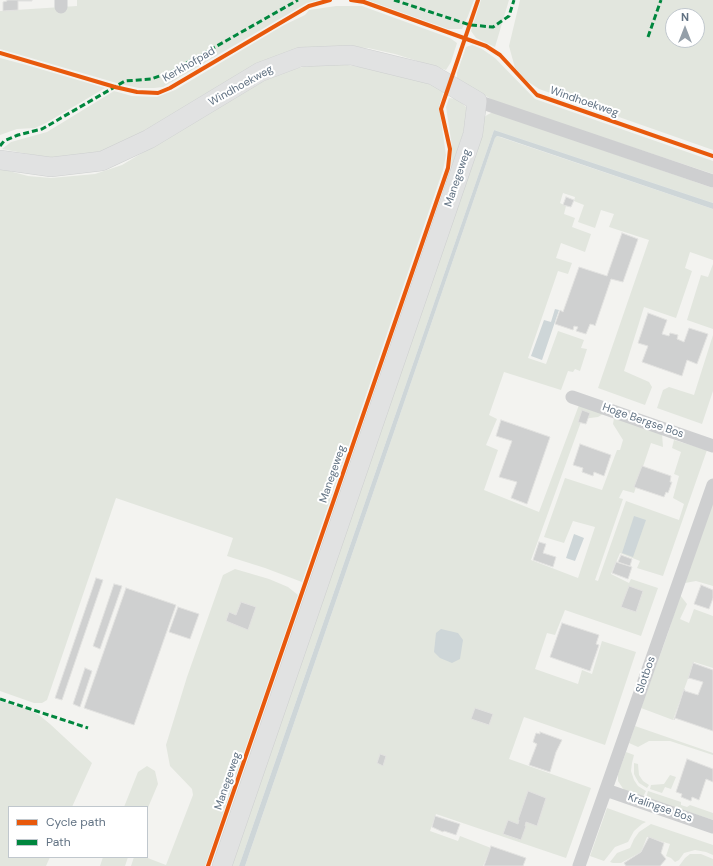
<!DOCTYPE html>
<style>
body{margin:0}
#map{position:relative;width:713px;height:866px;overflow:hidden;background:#f3f3f0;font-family:"DM Sans",sans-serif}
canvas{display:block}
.legend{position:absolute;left:8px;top:806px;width:140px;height:52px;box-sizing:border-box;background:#fff;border:1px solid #c0c7cd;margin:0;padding:5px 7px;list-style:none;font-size:12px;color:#617283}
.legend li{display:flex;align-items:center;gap:8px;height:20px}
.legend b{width:20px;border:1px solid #c0c7cd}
.north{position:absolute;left:665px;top:8px;width:40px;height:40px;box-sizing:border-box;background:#fff;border:1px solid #c0c7cd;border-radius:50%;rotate:0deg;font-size:11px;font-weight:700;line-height:16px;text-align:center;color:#617283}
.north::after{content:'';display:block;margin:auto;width:14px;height:18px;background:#949fa9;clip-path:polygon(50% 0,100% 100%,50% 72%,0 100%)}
</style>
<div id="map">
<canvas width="713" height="866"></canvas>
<ul class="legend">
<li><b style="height:5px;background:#e8590c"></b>Cycle path</li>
<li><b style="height:5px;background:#00873e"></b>Path</li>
</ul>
<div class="north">N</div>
</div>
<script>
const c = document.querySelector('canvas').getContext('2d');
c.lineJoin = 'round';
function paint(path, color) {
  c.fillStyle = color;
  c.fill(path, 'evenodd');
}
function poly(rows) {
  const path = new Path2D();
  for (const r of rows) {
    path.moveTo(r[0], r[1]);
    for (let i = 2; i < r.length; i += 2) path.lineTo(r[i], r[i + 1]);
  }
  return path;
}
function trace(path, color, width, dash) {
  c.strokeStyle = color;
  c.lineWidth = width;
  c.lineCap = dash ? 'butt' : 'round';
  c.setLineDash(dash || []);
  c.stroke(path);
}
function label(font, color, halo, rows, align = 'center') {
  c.font = font + ' "DM Sans",sans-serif';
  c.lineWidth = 4;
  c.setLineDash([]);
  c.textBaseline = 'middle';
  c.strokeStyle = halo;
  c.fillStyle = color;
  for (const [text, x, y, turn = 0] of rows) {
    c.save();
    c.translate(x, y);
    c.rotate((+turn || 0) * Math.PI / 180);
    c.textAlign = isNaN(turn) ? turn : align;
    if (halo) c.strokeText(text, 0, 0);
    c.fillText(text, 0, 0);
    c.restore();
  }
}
const green = poly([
 [77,0,319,0,307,3,163,87,154,88,139,88,120,84,0,49,0,11,77,6],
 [367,0,474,0,468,16,462,29,448,29],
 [481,0,509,0,495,47,476,38,471,31],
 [520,0,713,0,713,150,539,89,527,81,515,68,509,46],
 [673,16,697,16,697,40,673,40],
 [336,6,362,6,450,38,457,43,451,62,446,70,395,54,368,48,336,46,301,49,117,147,79,157,49,158,2,149,11,142,47,132,114,91,132,96,157,97,175,90,284,25,305,15,309,10],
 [472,45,482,49,495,58,535,99,713,161,713,174,496,102,457,79,457,73,466,47],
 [0,58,30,66,105,88,46,123,35,128,17,129,0,135],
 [329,62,360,67,420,79,444,90,439,107,446,155,443,170,302,582,265,568,227,556,233,538,116,498,47,700,42,703,34,703,0,691,0,165,9,171,28,176,51,178,95,174,122,165,269,77,298,68],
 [449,98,458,99,466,107,467,116,465,128,451,168,452,146,446,107],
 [493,112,713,188,713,203,494,130,239,866,229,866,482,119,487,115],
 [497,136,713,209,713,260,690,252,685,268,692,271,676,318,644,307,624,371,649,382,652,387,645,405,598,388,649,240,609,227,614,214,601,210,595,228,578,222,584,205,574,201,575,197,563,193,560,203,566,206,564,214,575,218,572,227,591,234,585,252,561,243,556,258,572,263,568,274,558,271,528,358,546,364,558,331,584,340,581,348,587,349,580,371,575,369,573,372,568,371,561,390,504,372,489,415,497,419,486,445,498,450,484,490,539,512,579,405,603,414,598,417,582,419,531,560,578,578,595,527,573,521,564,543,544,537,565,478,602,490,617,450,620,450,623,440,613,424,614,418,662,434,663,447,651,443,634,493,623,490,619,498,623,499,595,580,598,581,626,501,679,520,684,504,673,498,679,476,674,474,681,452,672,448,674,440,707,450,663,576,637,568,640,561,620,553,611,574,629,583,631,579,658,588,641,636,565,610,555,635,547,633,535,669,578,684,582,670,592,674,602,641,636,652,605,745,524,717,509,759,591,788,566,858,436,814,430,831,458,841,460,836,491,848,483,866,245,866,495,138],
 [713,264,713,329,687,320,701,275,708,277],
 [713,335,713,391,702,424,657,408,663,390,669,387,694,395],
 [713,496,713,586,696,581,685,583],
 [235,569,269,579,288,587,298,595,205,866,131,866,134,857,145,857,166,865,193,795,192,789,170,766,166,745,187,677,223,575],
 [680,595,687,604,680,619,689,623,694,609,713,616,713,668,694,662,673,720,641,708,668,633],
 [0,701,28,709,39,715,50,724,92,763,72,807,9,807,9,857,50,857,46,866,0,866],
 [635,726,713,753,713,755,670,741,649,741,638,747,629,743],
 [626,752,634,755,632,763,631,771,634,780,638,786,646,791,643,797,624,790,618,781,618,774],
 [634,763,638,764,639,775,643,781,649,785,647,788,639,783,636,778,634,774],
 [147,766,155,771,158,784,147,810,147,807,124,807,138,772],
 [670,775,676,777,671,789,665,787,662,793,650,789,651,785,664,784],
 [648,791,681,802,681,805,687,807,690,805,713,813,713,820,646,798],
 [607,808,646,822,642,824,634,831,628,842,615,847,604,861,590,856],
 [651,824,713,845,713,855,706,852,695,850,684,853,679,860,675,862,671,858,666,856,670,844,647,837,641,852,621,863,613,863,610,862,617,853,630,848,634,839,639,832],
 [690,854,701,854,713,859,713,866,679,866,685,858],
 [103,857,128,857,125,866,100,866]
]);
const water = poly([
 [494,130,713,203,713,209,501,137,497,136,495,138,245,866,239,866],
 [555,309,559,310,542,360,531,356,544,320,551,322],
 [634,516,646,520,633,557,622,553],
 [574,534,584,538,575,561,566,558],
 [441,629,458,633,463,640,460,659,452,663,440,658,434,652,436,633]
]);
const building = poly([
 [7,0,32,0,32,1,18,1,18,10,3,11,3,2,7,1,7,0],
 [566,197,574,200,571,207,563,205,566,197],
 [622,233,638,239,623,282,611,279,595,326,594,325,590,324,586,334,576,331,578,327,574,326,573,330,555,324,560,310,563,312,579,267,607,276,622,233],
 [648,313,667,320,662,334,669,336,670,333,678,335,677,339,684,342,689,328,708,334,697,364,687,360,682,376,642,362,648,346,638,343,648,313],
 [582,410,590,413,586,424,578,422,582,410],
 [501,420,550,437,527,504,511,498,517,482,499,477,512,441,496,436,501,420],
 [580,444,611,455,604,476,594,472,593,476,582,472,583,468,573,465,580,444],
 [642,466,671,476,670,482,672,482,668,493,666,492,664,497,634,487,642,466],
 [539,542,546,544,543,553,556,557,553,567,533,560,539,542],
 [621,555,632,559,630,566,618,562,621,555],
 [616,562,632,567,628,579,612,573,616,562],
 [96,578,103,580,62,700,55,698,96,578],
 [114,584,122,586,100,649,93,646,114,584],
 [701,585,713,590,713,598,709,609,694,604,701,585],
 [629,586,643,591,636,612,621,607,629,586],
 [126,588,176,605,134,725,84,708,126,588],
 [241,602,256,607,248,630,226,621,229,612,236,615,241,602],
 [178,607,199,614,190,639,169,632,178,607],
 [562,623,599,635,596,644,599,645,590,671,550,657,562,623],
 [693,663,713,670,713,731,675,718,674,720,684,689,685,691,698,695,703,682,689,678,688,679,693,663],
 [85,668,92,671,80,707,73,704,85,668],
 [475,708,493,714,489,725,471,719,475,708],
 [540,732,562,740,556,752,550,772,529,765,537,744,533,742,536,733,540,734,540,732],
 [380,754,386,756,383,766,377,763,380,754],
 [687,759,713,769,713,782,706,779,699,800,692,797,691,801,681,797,682,794,676,792,687,759],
 [528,791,546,798,537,826,526,822,525,826,526,826,521,840,503,834,508,820,518,824,519,820,518,820,528,791],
 [435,816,460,824,456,835,444,831,443,832,432,827,435,816],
 [649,837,664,843,661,853,666,859,660,866,626,866,624,863,641,852,649,837],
 [491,846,526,858,523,866,484,866,491,846]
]);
const street = poly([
 [61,0,61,7],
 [477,101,713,181],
 [572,397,713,446],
 [606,790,713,827],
 [579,866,713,485]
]);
const secondary = poly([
 [0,160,51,167,102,161,149,139,260,72,300,57,351,55,433,75,477,101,473,134,222,866]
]);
const quiet = poly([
 [394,0,470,25,493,27,509,16,514,0],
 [648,37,661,0],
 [0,146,4,141,18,135,42,129,125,81,151,79,171,72,298,0],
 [0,699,88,728]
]);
const cycleway = poly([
 [351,0,364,2,486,46,500,55,537,95,713,156],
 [0,53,115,87,137,92,158,93,170,88,309,6,330,0],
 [208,866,448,168,450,149,441,109,478,0]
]);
const streetNames = [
 ["Kerkhofpad",189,65,-30],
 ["Windhoekweg",241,86,-29],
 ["Windhoekweg",584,102,19],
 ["Manegeweg",458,178,-71],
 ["Hoge Bergse Bos",643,421,19],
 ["Manegeweg",333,474,-71],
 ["Slotbos",646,675,-71],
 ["Manegeweg",228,781,-71],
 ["Kralingse Bos",660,808,19]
];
paint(green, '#e2e6de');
paint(water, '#ced6d8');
paint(building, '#cfd0d0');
trace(building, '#e2e2e0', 1);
trace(secondary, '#ced0d0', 20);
trace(street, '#cecfd0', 13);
trace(secondary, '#e1e2e2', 19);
trace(quiet, '#00873e', 3, [6, 3]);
trace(cycleway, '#e8590c', 4);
label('11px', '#617283', '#fff', streetNames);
</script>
